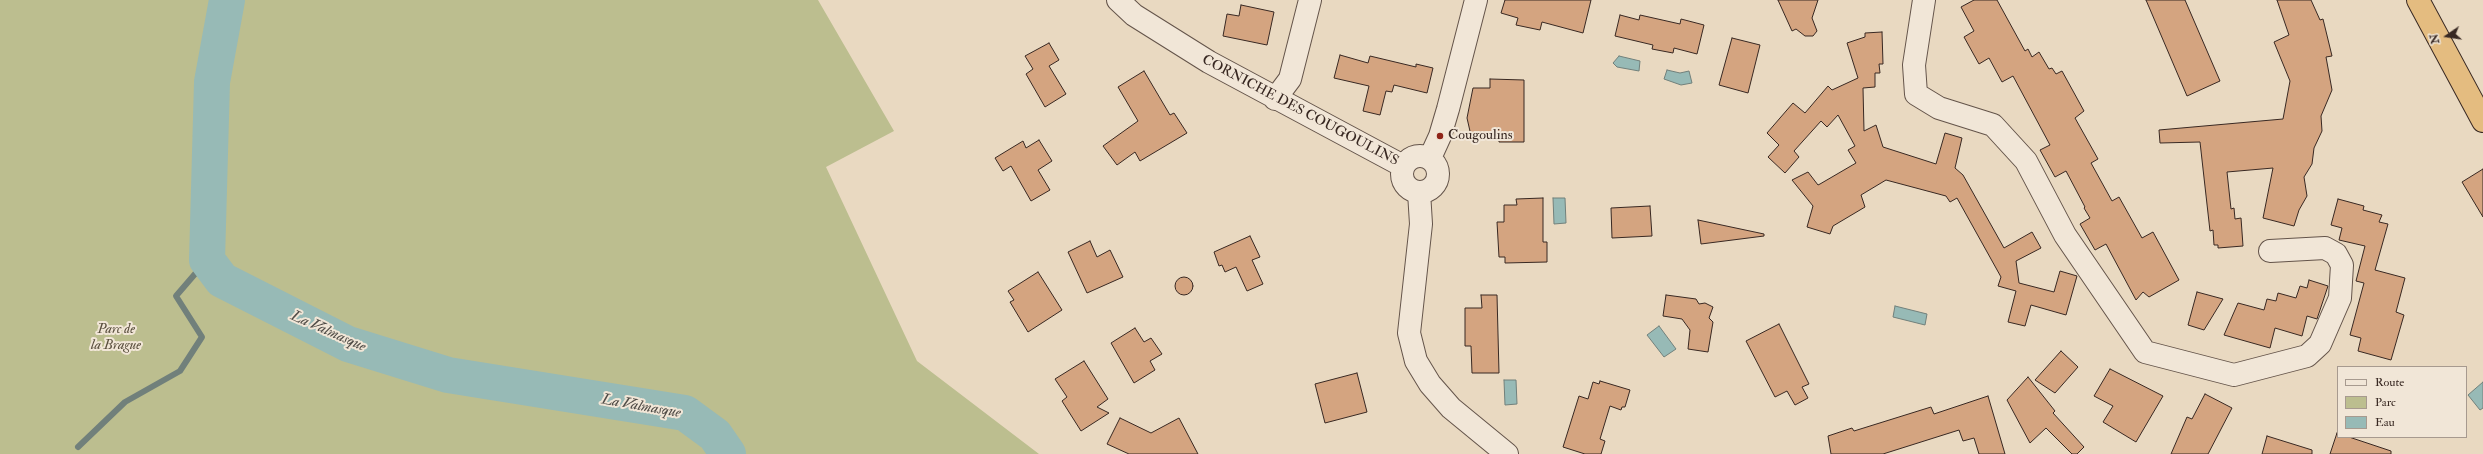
<!DOCTYPE html>
<style>
body{margin:0}
#map{position:relative;width:2483px;height:454px;overflow:hidden;background:#e9d9c1;font-family:"IM FELL Double Pica",serif}
canvas{display:block}
.legend{position:absolute;left:2337px;top:366px;width:130px;height:72px;box-sizing:border-box;background:#f1e6d7;border:1px solid #a79a8f;margin:0;padding:5px 7px;list-style:none;font-size:12px;color:#382822}
.legend li{display:flex;align-items:center;gap:8px;height:20px}
.legend b{width:20px;border:1px solid #a79a8f}
.north{position:absolute;left:2427px;top:16px;width:40px;height:40px;-webkit-text-stroke:3px #f1e6d7;paint-order:stroke;rotate:257deg;font-size:11px;font-weight:700;line-height:16px;text-align:center;color:#382822}
.north::after{content:'';display:block;margin:auto;width:14px;height:18px;background:#382822;clip-path:polygon(50% 0,100% 100%,50% 72%,0 100%)}
</style>
<div id="map">
<canvas width="2483" height="454"></canvas>
<ul class="legend">
<li><b style="height:5px;background:#f1e6d7"></b>Route</li>
<li><b style="height:11px;background:#bcbe8f"></b>Parc</li>
<li><b style="height:11px;background:#97bab6"></b>Eau</li>
</ul>
<div class="north">N</div>
</div>
<script>
const c = document.querySelector('canvas').getContext('2d');
c.lineJoin = 'round';
function paint(path, color) {
  c.fillStyle = color;
  c.fill(path, 'evenodd');
}
function poly(rows) {
  const path = new Path2D();
  for (const r of rows) {
    if (r.length === 3) {
      path.moveTo(r[0] + r[2], r[1]);
      path.arc(r[0], r[1], r[2], 0, 2 * Math.PI);
      continue;
    }
    path.moveTo(r[0], r[1]);
    for (let i = 2; i < r.length; i += 2) path.lineTo(r[i], r[i + 1]);
  }
  return path;
}
function trace(path, color, width, dash) {
  c.strokeStyle = color;
  c.lineWidth = width;
  c.lineCap = dash ? 'butt' : 'round';
  c.setLineDash(dash || []);
  c.stroke(path);
}
function label(font, color, halo, rows, align = 'center') {
  c.font = font + ' "IM FELL Double Pica",serif';
  c.lineWidth = 4;
  c.setLineDash([]);
  c.textBaseline = 'middle';
  c.strokeStyle = halo;
  c.fillStyle = color;
  for (const [text, x, y, turn = 0] of rows) {
    c.save();
    c.translate(x, y);
    c.rotate((+turn || 0) * Math.PI / 180);
    c.textAlign = isNaN(turn) ? turn : align;
    if (halo) c.strokeText(text, 0, 0);
    c.fillText(text, 0, 0);
    c.restore();
  }
}
const green = poly([
 [0,0,818,0,894,131,826,167,917,361,1039,454,0,454]
]);
const water = poly([
 [1619,56,1640,61,1639,71,1617,67,1613,63,1619,56],
 [1667,70,1680,73,1689,71,1692,83,1681,85,1664,79,1667,70],
 [1553,198,1565,198,1566,223,1554,224,1553,198],
 [1895,306,1927,314,1925,325,1893,317,1895,306],
 [1659,326,1676,349,1664,357,1647,335,1659,326],
 [1504,380,1516,380,1517,404,1505,405,1504,380],
 [2483,382,2483,408,2480,410,2468,395,2483,382]
]);
const stream = poly([
 [78,447,125,402,180,371,202,337,176,296,207,260]
]);
const river = poly([
 [227,0,212,82,207,260,222,280,348,344,448,375,685,413,715,435,728,454]
]);
const building = poly([
 [1505,0,1591,0,1583,33,1542,22,1540,30,1516,25,1518,18,1501,13,1505,0],
 [1778,0,1818,0,1812,18,1817,31,1813,36,1805,36,1796,29,1792,31,1778,0],
 [1974,0,1997,0,2025,51,2028,49,2032,57,2039,52,2049,69,2052,68,2056,74,2062,71,2084,111,2075,118,2098,159,2091,163,2112,201,2119,197,2142,238,2153,232,2179,280,2149,297,2143,292,2136,300,2106,244,2095,250,2080,224,2090,218,2084,208,2085,207,2066,171,2055,177,2040,150,2050,145,2013,76,2002,82,1989,58,1979,64,1964,37,1974,31,1961,7,1974,0],
 [2146,0,2185,0,2220,81,2187,96,2146,0],
 [2277,0,2311,0,2320,20,2323,19,2332,56,2326,57,2332,90,2321,116,2322,131,2314,148,2312,164,2304,177,2307,196,2299,210,2294,226,2263,218,2273,168,2227,172,2231,209,2234,208,2235,219,2241,218,2243,246,2218,248,2218,245,2214,245,2213,230,2210,231,2200,142,2160,143,2159,130,2283,119,2290,81,2274,42,2289,35,2277,0],
 [1241,5,1274,12,1267,45,1223,36,1227,14,1239,16,1241,5],
 [1620,15,1639,20,1640,15,1680,24,1681,19,1704,25,1697,54,1674,48,1673,53,1652,49,1653,45,1615,36,1620,15],
 [1882,32,1883,64,1879,64,1880,73,1875,73,1875,87,1863,88,1864,131,1876,125,1883,147,1936,164,1945,133,1962,138,1955,168,1963,175,2004,248,2032,232,2041,248,2016,261,2019,283,2054,292,2060,271,2077,276,2066,315,2031,305,2025,326,2008,322,2016,291,1998,286,2001,277,1957,198,1950,202,1946,196,1886,180,1861,195,1865,207,1833,226,1830,234,1807,227,1813,206,1792,180,1808,172,1818,185,1820,184,1856,163,1848,150,1855,146,1838,115,1827,127,1821,121,1794,151,1799,157,1785,173,1768,157,1779,145,1767,133,1793,103,1805,113,1828,86,1832,90,1858,78,1847,43,1865,37,1865,33,1882,32],
 [1732,38,1760,45,1748,93,1719,85,1732,38],
 [1049,43,1059,60,1049,66,1066,94,1045,107,1026,74,1033,69,1025,56,1049,43],
 [1340,55,1368,63,1370,56,1416,67,1416,64,1433,68,1427,93,1394,85,1392,92,1386,91,1380,115,1363,111,1369,86,1334,78,1340,55],
 [1144,71,1170,115,1174,113,1187,133,1140,161,1135,152,1117,165,1103,146,1138,121,1118,87,1144,71],
 [1490,79,1524,80,1524,142,1499,142,1499,134,1472,140,1467,118,1473,88,1490,88,1490,79],
 [1039,140,1052,161,1038,170,1050,190,1031,201,1011,166,1003,171,995,158,1023,141,1026,148,1039,140],
 [2483,169,2483,217,2462,182,2483,169],
 [1543,198,1543,242,1547,242,1547,262,1505,263,1505,257,1499,257,1497,222,1504,222,1504,205,1517,205,1516,199,1543,198],
 [2338,199,2364,206,2363,210,2382,215,2379,222,2388,224,2375,270,2405,278,2396,312,2404,315,2391,360,2358,351,2361,338,2350,335,2364,283,2356,281,2365,246,2339,240,2342,228,2331,225,2338,199],
 [1650,206,1652,236,1612,238,1611,208,1650,206],
 [1698,220,1764,234,1764,236,1701,244,1698,220],
 [1250,236,1260,257,1252,260,1263,284,1247,291,1236,267,1225,272,1222,265,1219,266,1214,252,1250,236],
 [1090,241,1097,257,1110,250,1123,277,1087,293,1068,252,1090,241],
 [1038,272,1062,310,1028,332,1010,302,1014,300,1008,291,1038,272],
 [1184,286,9],
 [2309,280,2328,286,2317,319,2307,316,2302,336,2275,328,2270,348,2224,335,2238,303,2264,310,2267,299,2276,301,2278,293,2296,298,2300,286,2307,288,2309,280],
 [2197,292,2223,299,2204,330,2188,325,2197,292],
 [1481,295,1497,295,1499,373,1472,373,1471,346,1465,346,1465,308,1482,308,1481,295],
 [1666,295,1696,299,1699,304,1705,303,1713,307,1709,318,1713,322,1708,352,1688,349,1690,330,1682,319,1663,316,1666,295],
 [1779,324,1809,384,1802,387,1808,398,1795,405,1787,391,1775,397,1746,341,1779,324],
 [1135,328,1144,342,1151,338,1162,354,1150,361,1155,370,1134,383,1111,343,1135,328],
 [2061,351,2078,367,2055,393,2035,380,2061,351],
 [1084,361,1108,399,1097,407,1109,413,1081,431,1062,401,1067,397,1055,379,1084,361],
 [2110,369,2163,396,2136,442,2103,422,2113,406,2094,396,2110,369],
 [1357,373,1367,412,1325,423,1315,384,1357,373],
 [2028,377,2055,411,2053,413,2084,447,2077,454,2072,454,2046,428,2030,443,2007,400,2028,377],
 [1600,381,1630,390,1625,407,1622,407,1621,410,1610,406,1600,439,1605,441,1601,454,1585,454,1563,447,1579,396,1588,399,1593,382,1599,384,1600,381],
 [2205,394,2232,408,2208,454,2171,454,2187,417,2192,419,2205,394],
 [1988,396,2005,454,1979,454,1974,438,1963,441,1959,430,1883,454,1831,454,1828,436,1852,428,1854,431,1931,407,1934,414,1988,396],
 [1120,418,1151,433,1179,418,1198,454,1129,454,1107,444,1120,418],
 [2337,433,2338,437,2349,437,2391,451,2391,454,2330,454,2337,433],
 [2267,436,2312,450,2312,454,2262,454,2267,436]
]);
const street = poly([
 [1118,0,1134,15,1209,62,1403,166],
 [1924,0,1914,65,1916,94,1939,108,1993,125,2026,161,2065,235,2145,352,2234,375,2307,356,2320,344,2340,298,2342,265,2336,254,2325,248,2270,251],
 [1275,99,1290,79,1310,0],
 [1420,174,18],
 [1430,158,1440,136,1448,109,1476,0],
 [1419,192,1421,224,1409,333,1416,361,1430,384,1451,408,1507,454]
]);
const highway = poly([
 [2418,0,2483,121]
]);
const markers = [
 [1440,136,4,"#8f2418"]
];
const streetNames = [
 ["CORNICHE DES COUGOULINS",1300,111,28]
];
const poiNames = [
 ["Cougoulins",1448,136]
];
const parkNames = [
 ["Parc de",116,330],
 ["la Brague",116,346]
];
const waterNames = [
 ["La Valmasque",328,332,24],
 ["La Valmasque",641,407,10]
];
paint(green, '#bcbe8f');
paint(water, '#97bab6');
trace(water, '#71807b', 1);
trace(stream, '#71807b', 6);
trace(river, '#97bab6', 36);
paint(building, '#d4a480');
trace(building, '#382822', 1);
trace(street, '#64544a', 24);
trace(highway, '#382822', 24);
trace(street, '#f1e6d7', 22);
trace(highway, '#e4bc80', 22);
for (const [x, y, r, color] of markers) {
  const dot = new Path2D();
  dot.arc(x, y, r, 0, 2 * Math.PI);
  c.fillStyle = color;
  c.fill(dot);
  trace(dot, '#f1e6d7', 1.5);
}
label('14px', '#382822', '#f1e6d7', streetNames);
label('14px', '#382822', '#f1e6d7', poiNames, 'left');
label('italic 14px', '#594e3d', '#f1e6d7', parkNames);
label('italic 15px', '#504c47', '#f1e6d7', waterNames);
</script>
